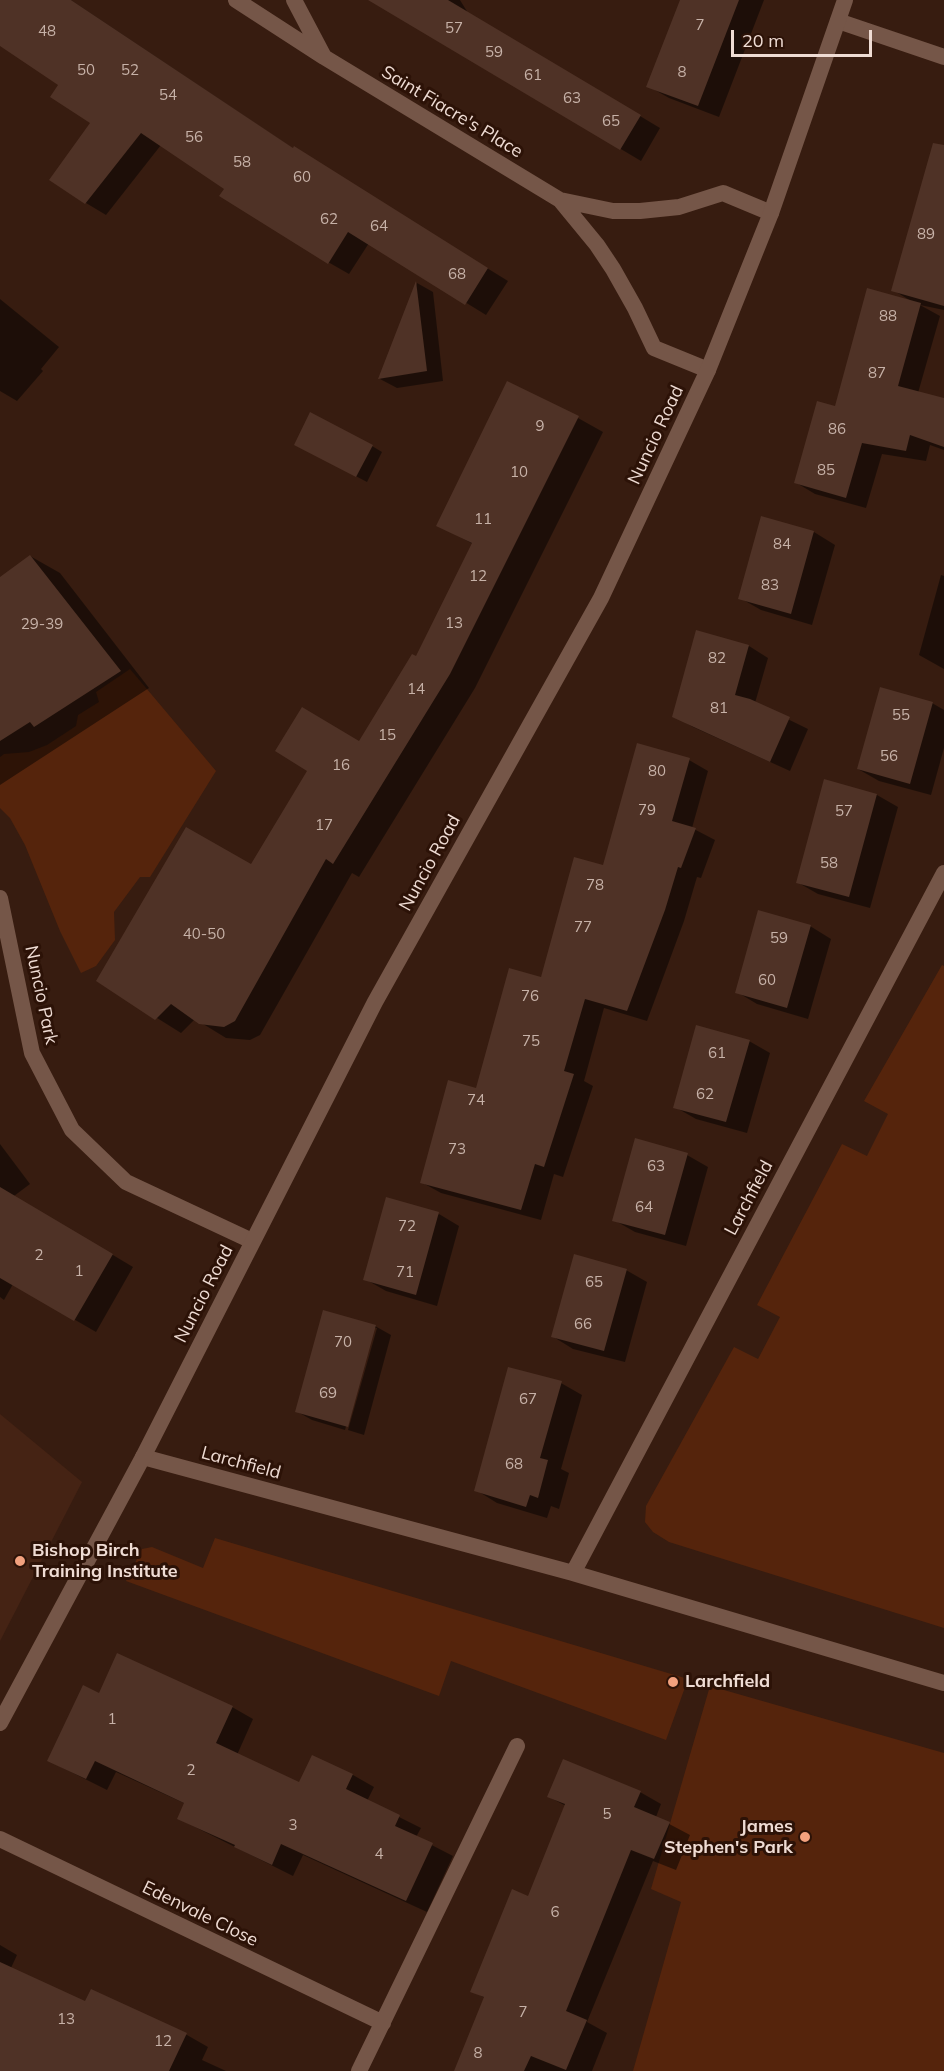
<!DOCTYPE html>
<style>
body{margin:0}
#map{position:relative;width:944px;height:2071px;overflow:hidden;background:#371c10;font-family:Mulish,sans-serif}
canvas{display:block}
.scale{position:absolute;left:731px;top:30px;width:141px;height:27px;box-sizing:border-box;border:3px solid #efdcd4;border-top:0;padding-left:8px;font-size:18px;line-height:21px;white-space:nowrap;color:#efdcd4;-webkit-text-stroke:4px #2c1207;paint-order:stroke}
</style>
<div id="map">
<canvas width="944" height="2071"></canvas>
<div class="scale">20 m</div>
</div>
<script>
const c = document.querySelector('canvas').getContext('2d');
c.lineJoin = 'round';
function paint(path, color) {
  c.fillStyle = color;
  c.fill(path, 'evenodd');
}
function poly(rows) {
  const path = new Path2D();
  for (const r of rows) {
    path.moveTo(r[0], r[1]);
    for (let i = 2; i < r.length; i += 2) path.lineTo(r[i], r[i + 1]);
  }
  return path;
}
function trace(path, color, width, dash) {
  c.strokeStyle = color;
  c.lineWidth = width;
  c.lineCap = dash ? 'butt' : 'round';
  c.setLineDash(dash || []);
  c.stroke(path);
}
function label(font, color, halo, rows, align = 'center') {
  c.font = font + ' Mulish,sans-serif';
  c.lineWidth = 6;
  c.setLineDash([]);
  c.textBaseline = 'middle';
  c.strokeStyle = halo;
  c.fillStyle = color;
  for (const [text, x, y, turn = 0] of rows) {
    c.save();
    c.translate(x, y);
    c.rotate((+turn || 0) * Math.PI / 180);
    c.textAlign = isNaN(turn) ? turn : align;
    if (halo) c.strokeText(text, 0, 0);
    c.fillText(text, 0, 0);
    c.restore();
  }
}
const built = poly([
 [0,1414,82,1482,0,1641]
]);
const green = poly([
 [130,669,216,771,150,877,140,877,114,912,115,940,96,966,81,973,60,931,25,845,10,818,0,808,0,757,4,754,29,752,47,745,76,726,78,715,99,702,96,692],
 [942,965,944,966,944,1628,669,1542,653,1532,645,1522,646,1506,734,1347,758,1359,780,1317,757,1305,842,1144,867,1156,888,1114,864,1101],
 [215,1538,688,1679,666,1740,451,1661,439,1696,126,1581,142,1549,152,1547,203,1568],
 [710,1686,944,1753,944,2071,633,2071,681,1902,651,1889]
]);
const shadow = poly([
 [0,0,71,0,294,149,508,281,486,315,369,243,349,274,328,262,226,188,161,145,106,215,86,203,92,122,60,84,0,44],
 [389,0,460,0,468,13,660,128,641,161,399,17],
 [681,0,764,0,719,117,669,98,648,86],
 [944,157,944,310,920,305,940,316,918,393,944,400,944,450,930,445,926,461,882,454,866,508,815,494,795,482,836,408,911,301,893,290],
 [417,283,433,292,443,381,397,388,380,379],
 [0,299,59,347,41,369,43,371,17,401,0,391],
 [578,418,603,432,475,688,359,877,352,873,260,1035,250,1040,226,1038,195,1019,181,1033,98,981,251,866,359,743,416,658,473,544,438,525],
 [372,446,382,452,367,482,306,450],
 [814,532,835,545,812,625,761,610,740,598],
 [30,556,60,573,149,688,0,785,0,579],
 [941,575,944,576,944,669,919,655],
 [749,646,768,658,755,703,808,729,790,771,693,727,674,716],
 [932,703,944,710,944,748,931,795,879,781,858,769],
 [689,760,708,771,692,828,715,840,701,878,697,877,684,921,647,1021,604,1008,584,1081,593,1086,563,1177,554,1174,541,1220,441,1193,421,1182,477,1089,604,867],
 [825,781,877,795,898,807,870,908,818,894,797,882],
 [810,926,831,939,808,1019,757,1004,737,992],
 [749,1041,770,1053,747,1133,696,1119,675,1107],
 [0,1144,30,1184,14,1196,133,1267,96,1332,13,1284,4,1300,0,1297],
 [687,1155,708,1167,686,1246,635,1232,614,1220],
 [439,1214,459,1226,437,1306,386,1291,365,1279],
 [626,1270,647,1282,625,1362,573,1349,552,1336],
 [324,1312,375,1326,391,1335,364,1435,348,1430,377,1328,373,1328,345,1430,312,1420,296,1411],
 [561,1383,582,1395,561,1469,569,1473,559,1509,551,1506,547,1518,497,1503,476,1490],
 [100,1695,232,1707,253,1719,237,1755,300,1784,313,1757,353,1775,374,1787,367,1801,421,1828,416,1837,453,1856,427,1912,303,1855,293,1876,179,1819,186,1804,116,1772,107,1790,49,1761],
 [640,1792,661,1804,656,1817,690,1835,676,1870,653,1861,587,2022,607,2033,592,2071,455,2071,485,1998,472,1991,528,1898,566,1806,549,1797],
 [0,1945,17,1955,11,1968,86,2003,92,1991,187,2035,208,2047,202,2060,226,2071,0,2071]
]);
const building = poly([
 [0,0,71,0,293,148,294,146,488,268,465,305,348,232,328,264,219,196,224,189,141,133,85,204,49,180,90,123,50,97,58,85,0,46],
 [368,0,448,0,641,115,620,150],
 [680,0,739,0,698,106,646,87],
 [933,143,944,145,944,306,891,291],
 [416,281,427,371,378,379],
 [867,288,921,303,898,386,944,398,944,447,910,435,906,451,862,443,846,498,794,483,817,401,835,406],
 [507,381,579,416,450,674,333,864,326,859,235,1021,224,1027,199,1024,171,1004,155,1020,96,981,186,827,251,864,307,771,275,751,302,707,359,741,412,654,416,656,472,543,436,526],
 [310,412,373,445,356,477,294,445],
 [761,516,814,531,791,614,738,599],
 [30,555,121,671,34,727,30,722,0,741,0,577],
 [696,630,749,645,735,695,750,699,790,717,770,762,672,717],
 [880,687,933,702,910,784,857,769],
 [637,743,690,758,672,821,696,828,681,868,678,867,665,910,627,1011,585,999,564,1071,574,1074,544,1167,535,1164,521,1210,420,1183,448,1080,476,1088,509,968,541,977,574,857,603,865],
 [824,779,877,794,849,897,796,883],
 [758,910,811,925,787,1008,735,993],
 [696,1025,750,1040,726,1122,673,1108],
 [635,1138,688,1153,665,1235,612,1221],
 [0,1187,113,1254,74,1321,0,1278],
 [386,1197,439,1212,416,1295,363,1280],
 [574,1254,627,1269,604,1351,551,1337],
 [323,1310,376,1325,348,1427,295,1412],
 [508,1367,562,1381,540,1458,548,1460,538,1498,530,1495,526,1507,474,1491],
 [117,1653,233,1706,216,1743,299,1782,312,1755,353,1774,346,1789,400,1815,395,1826,433,1843,406,1901,281,1844,272,1865,234,1847,235,1845,177,1819,184,1803,95,1761,86,1779,47,1761,83,1685,99,1693],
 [563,1759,641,1791,634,1807,670,1822,654,1859,631,1850,566,2011,587,2020,566,2070,531,2056,524,2071,454,2071,484,1997,470,1992,512,1889,528,1896,565,1804,547,1797],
 [0,1962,85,2001,91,1989,187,2033,169,2071,0,2071]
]);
const minor = poly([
 [236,0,324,57,560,200,597,245,613,269,635,308,654,348,708,370],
 [294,0,323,55],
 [838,21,944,57],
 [560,200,613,211,640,211,679,207,723,193,771,213],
 [0,898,32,1053,72,1130,126,1182,252,1241],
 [143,1457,573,1573,944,1683],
 [573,1573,944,873],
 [0,1839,383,2023],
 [359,2071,517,1746]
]);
const tertiary = poly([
 [0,1723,143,1457,375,1002,601,598,708,370,771,213,845,0]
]);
const markers = [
 [20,1561,6,"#f2a17e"],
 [673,1682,6,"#f2a17e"],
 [805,1837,6,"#f2a17e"]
];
const numberNames = [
 ["7",700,25],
 ["57",454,28],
 ["48",47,31],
 ["59",494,52],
 ["50",86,70],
 ["52",130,70],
 ["8",682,72],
 ["61",533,75],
 ["54",168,95],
 ["63",572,98],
 ["65",611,121],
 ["56",194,137],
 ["58",242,162],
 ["60",302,177],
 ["62",329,219],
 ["64",379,226],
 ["89",926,234],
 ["68",457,274],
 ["88",888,316],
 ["87",877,373],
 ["9",540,426],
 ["86",837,429],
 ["85",826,470],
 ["10",519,472],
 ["11",483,519],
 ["84",782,544],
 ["12",478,576],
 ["83",770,585],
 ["13",454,623],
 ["29-39",42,624],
 ["82",717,658],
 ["14",416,689],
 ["81",719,708],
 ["55",901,715],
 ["15",387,735],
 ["56",889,756],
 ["16",341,765],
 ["80",657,771],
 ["79",647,810],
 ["57",844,811],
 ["17",324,825],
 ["58",829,863],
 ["78",595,885],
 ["77",583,927],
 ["40-50",204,934],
 ["59",779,938],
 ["60",767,980],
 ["76",530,996],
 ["75",531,1041],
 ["61",717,1053],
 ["62",705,1094],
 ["74",476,1100],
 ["73",457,1149],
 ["63",656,1166],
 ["64",644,1207],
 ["72",407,1226],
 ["2",39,1255],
 ["1",79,1271],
 ["71",405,1272],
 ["65",594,1282],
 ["66",583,1324],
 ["70",343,1342],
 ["69",328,1393],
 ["67",528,1399],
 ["68",514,1464],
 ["1",112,1719],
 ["2",191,1770],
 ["5",607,1814],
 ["3",293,1825],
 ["4",379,1854],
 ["6",555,1912],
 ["7",523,2012],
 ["13",66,2019],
 ["12",163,2041],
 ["8",478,2053]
];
const streetNames = [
 ["Saint Fiacre's Place",452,112,31],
 ["Nuncio Road",656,435,-65],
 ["Nuncio Road",430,863,-61],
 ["Nuncio Park",41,995,78],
 ["Larchfield",749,1198,-62],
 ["Nuncio Road",204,1294,-63],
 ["Larchfield",241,1463,15],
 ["Edenvale Close",200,1914,26]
];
const poiNames = [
 ["Bishop Birch",32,1551],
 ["Training Institute",32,1572],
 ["Larchfield",685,1682],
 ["James",793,1827,"right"],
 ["Stephen's Park",793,1848,"right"]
];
paint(built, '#452314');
paint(green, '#55240c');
paint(shadow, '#0007');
paint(building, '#4f3226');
trace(minor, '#755648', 16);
trace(tertiary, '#755648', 16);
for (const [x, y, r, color] of markers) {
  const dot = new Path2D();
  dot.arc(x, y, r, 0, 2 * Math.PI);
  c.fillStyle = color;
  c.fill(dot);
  trace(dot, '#2c1207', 2);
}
label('15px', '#c7b2a8', null, numberNames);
label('18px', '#efdcd4', '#2c1207', streetNames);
label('bold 18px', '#efdcd4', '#2c1207', poiNames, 'left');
</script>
